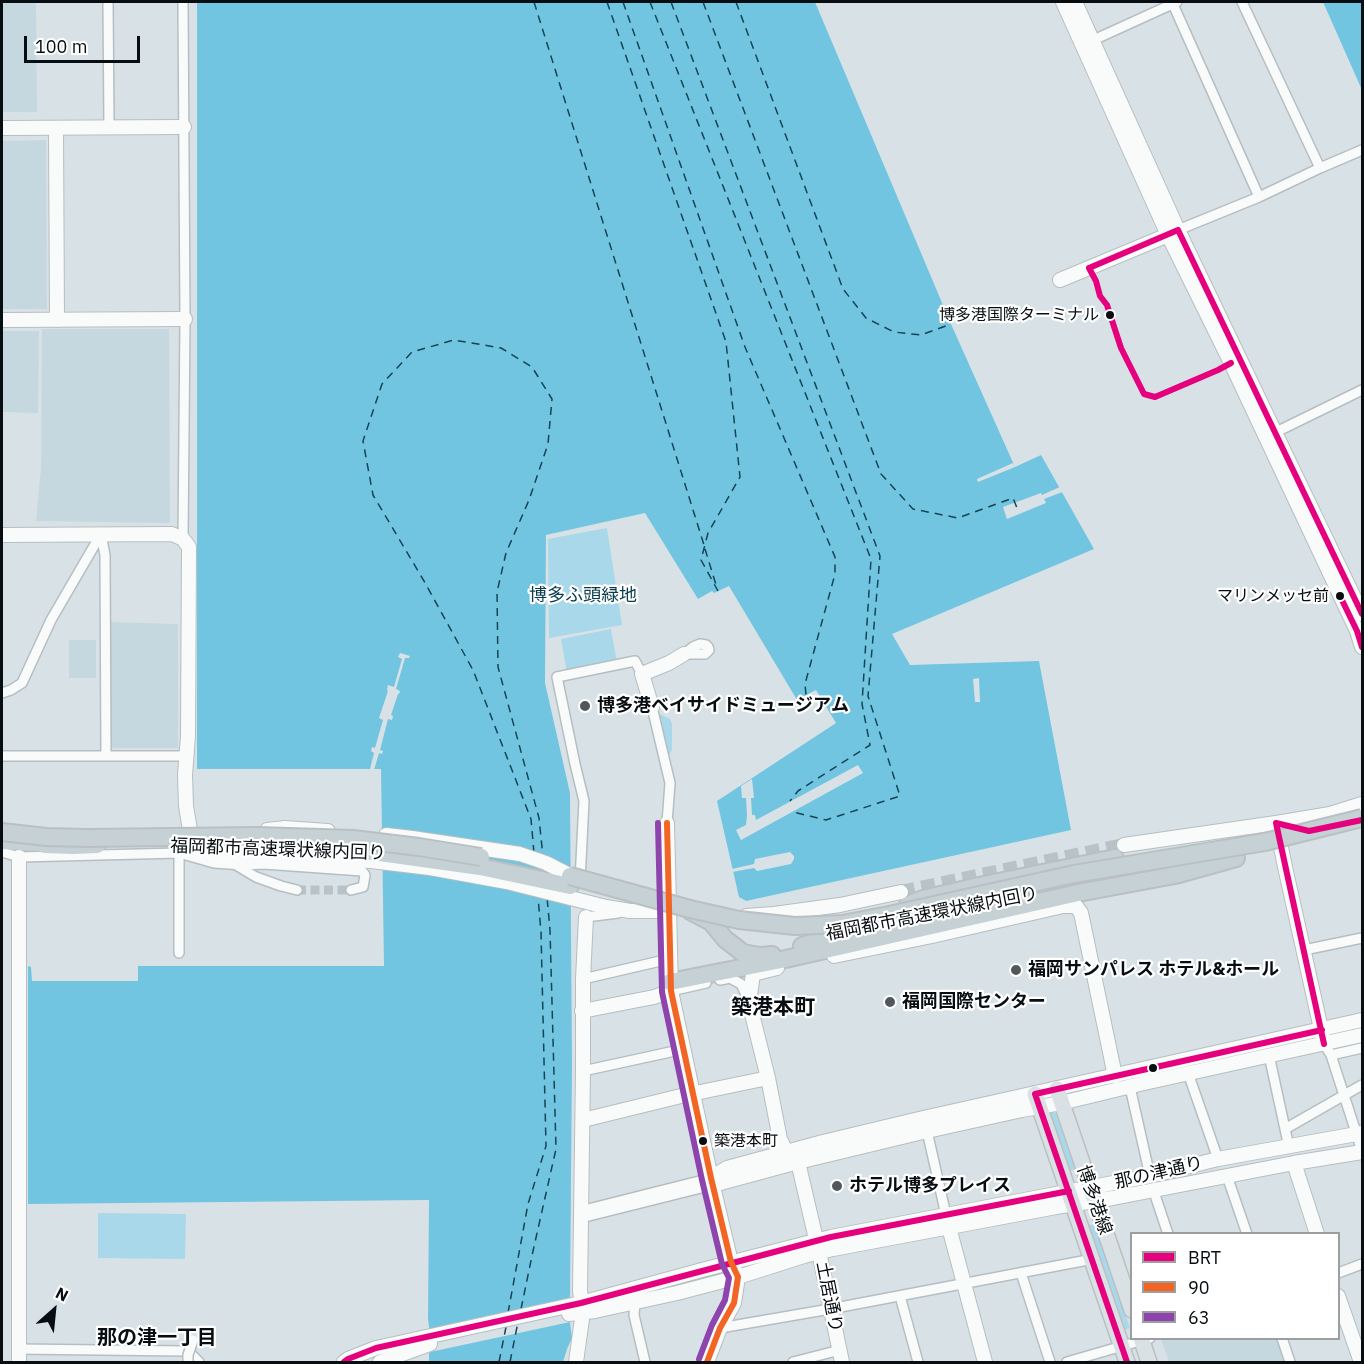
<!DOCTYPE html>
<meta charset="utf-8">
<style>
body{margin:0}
#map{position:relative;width:1364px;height:1364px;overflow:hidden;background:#d8e2e6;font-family:"IBM Plex Sans",sans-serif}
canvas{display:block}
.frame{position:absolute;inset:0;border:3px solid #070d10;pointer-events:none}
.legend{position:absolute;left:1130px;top:1232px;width:210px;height:108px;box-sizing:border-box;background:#fff;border:2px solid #9c9e9f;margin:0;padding:8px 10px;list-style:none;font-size:18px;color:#070d10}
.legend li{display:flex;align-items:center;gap:12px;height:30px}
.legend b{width:30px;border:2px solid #9c9e9f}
.north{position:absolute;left:24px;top:1280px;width:60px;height:60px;-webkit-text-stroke:4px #fff;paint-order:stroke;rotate:27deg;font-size:16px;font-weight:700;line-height:24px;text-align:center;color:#070d10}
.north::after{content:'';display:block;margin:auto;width:21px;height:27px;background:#070d10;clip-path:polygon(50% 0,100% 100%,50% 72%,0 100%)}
.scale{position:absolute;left:24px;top:36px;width:116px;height:27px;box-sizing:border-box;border:3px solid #070d10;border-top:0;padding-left:8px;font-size:18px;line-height:21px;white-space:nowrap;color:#070d10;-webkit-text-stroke:4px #fff;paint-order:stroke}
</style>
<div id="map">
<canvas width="1364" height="1364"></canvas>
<div class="frame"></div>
<ul class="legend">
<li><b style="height:8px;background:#e5007d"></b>BRT</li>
<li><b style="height:8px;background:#f26522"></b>90</li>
<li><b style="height:8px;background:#8e44ad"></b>63</li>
</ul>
<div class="north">N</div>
<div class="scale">100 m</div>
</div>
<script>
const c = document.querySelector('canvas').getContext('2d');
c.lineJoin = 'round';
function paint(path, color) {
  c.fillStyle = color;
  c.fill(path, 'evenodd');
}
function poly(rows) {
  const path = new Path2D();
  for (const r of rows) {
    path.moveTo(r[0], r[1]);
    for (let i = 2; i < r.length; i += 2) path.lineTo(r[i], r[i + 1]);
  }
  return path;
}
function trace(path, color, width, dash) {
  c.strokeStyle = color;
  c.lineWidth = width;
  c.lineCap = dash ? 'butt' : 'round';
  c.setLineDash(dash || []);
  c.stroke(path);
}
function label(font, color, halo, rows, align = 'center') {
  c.font = font + ' "IBM Plex Sans","Noto Sans JP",sans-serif';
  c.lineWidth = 4.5;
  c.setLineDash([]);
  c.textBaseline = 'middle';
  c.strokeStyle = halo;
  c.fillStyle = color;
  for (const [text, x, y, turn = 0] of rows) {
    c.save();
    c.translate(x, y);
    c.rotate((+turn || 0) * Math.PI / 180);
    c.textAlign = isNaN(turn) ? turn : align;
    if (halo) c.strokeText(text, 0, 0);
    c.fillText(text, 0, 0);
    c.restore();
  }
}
const built = poly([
 [2,2,36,2,37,112,2,112],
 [46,140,47,309,2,309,2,141],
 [42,329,169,329,170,523,36,521,41,468],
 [2,331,39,331,38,413,2,412],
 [110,622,178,624,178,748,113,748,109,745],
 [69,640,96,640,96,678,69,678],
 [1161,1339,1279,1339,1287,1362,1169,1362]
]);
const green = poly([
 [607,528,622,625,549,638,548,539],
 [611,629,617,663,567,673,561,639],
 [658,713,670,719,672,724,672,750,668,757],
 [1051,1109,1056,1114,1075,1169,1067,1172,1048,1114],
 [98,1213,186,1214,185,1259,98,1258],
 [1094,1224,1130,1328,1125,1330,1089,1225]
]);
const water = poly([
 [197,2,815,2,951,324,1015,467,1041,455,1094,549,892,634,910,665,1039,661,1071,830,746,901,739,897,717,801,836,723,816,690,797,700,729,586,714,593,712,591,698,599,645,513,546,535,545,683,570,793,572,1064,570,1296,570,1323,572,1338,567,1349,563,1362,429,1362,429,1354,430,1352,430,1329,429,1327,428,1319,429,1200,28,1204,28,966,31,967,32,981,138,981,138,966,384,966,381,769,197,769],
 [1323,2,1362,2,1362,90]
]);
const pier = poly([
 [1013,463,1015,467,978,482,977,479],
 [1062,486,1065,491,1044,499,1046,503,1007,519,1003,507,1041,493,1042,495],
 [400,653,410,656,409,658,405,658,396,689,400,691,399,694,398,694,391,715,393,716,392,720,388,719,380,750,383,751,382,754,379,753,374,770,370,769,374,753,371,751,372,747,375,748,383,720,379,718,388,691,387,690,388,685,394,687,402,659,398,657],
 [979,678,980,702,975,702,973,679],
 [858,765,863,773,741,840,736,830,746,825,747,815,746,798,742,798,741,786,752,779,754,798,751,798,752,815,755,815,756,820],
 [790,852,794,856,794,859,791,864,757,871,754,868,732,872,732,869,754,864,755,859],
 [570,1298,570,1322,430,1352,430,1329]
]);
const ferry = poly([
 [534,2,704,545],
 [607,2,726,342,740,477,708,533,701,560,718,591],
 [623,2,745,347,835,557,835,574,805,684,806,695],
 [650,2,871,559,862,704,870,745,798,791,790,801],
 [671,2,880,556,868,696,900,796,826,820,793,812],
 [703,2,881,474,913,509,958,518,1013,498,1017,508],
 [736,2,843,289,866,318,894,332,921,335,951,324],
 [705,549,717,588],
 [534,853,531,819,473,670,424,581,373,495,363,441,382,384,412,352,454,340,501,348,532,367,552,399,548,444,529,500,506,553,497,592,498,667,539,818,543,857],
 [521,1309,533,1251,556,1149,550,930,547,897],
 [508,1313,528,1204,546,1146,541,932,538,897],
 [499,1362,506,1327],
 [510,1362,518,1322]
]);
const streetTunnel = poly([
 [297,890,351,890]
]);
const secondaryTunnel = poly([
 [901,892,1124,845]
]);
const street = poly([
 [108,2,109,127],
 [1172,2,1259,197],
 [1242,2,1320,168],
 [1089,42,1177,2],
 [1173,232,1259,197,1320,168,1362,150],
 [1272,434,1362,390],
 [183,539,185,319,183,2],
 [700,644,706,645,708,647,709,650,705,654,684,654,693,647,700,644],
 [2,693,11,690,22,683,51,620,101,534,105,555,106,755],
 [652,707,670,783,667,823],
 [2,756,186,756],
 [2,852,19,857,179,853,214,863,243,865,264,864,362,871,365,875,363,887,351,890],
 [236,865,256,877,281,886,297,890],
 [580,881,584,801,575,764,557,677,635,661,642,674],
 [586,917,618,913],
 [1304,950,1362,938],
 [179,953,179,853],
 [583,979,669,959],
 [720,980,730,978,741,984,748,999],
 [671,991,706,983],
 [1324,1044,1331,1055,1362,1151],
 [1269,1055,1285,1129],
 [1331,1055,1362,1048],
 [583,1071,684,1049],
 [1188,1073,1218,1159],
 [1130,1087,1150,1176],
 [927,1131,946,1215],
 [1288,1147,1287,1138,1285,1129,1362,1085],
 [1227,1176,1247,1234],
 [1155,1190,1156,1198,1168,1234],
 [581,1209,588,1209,711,1178],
 [581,1218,713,1185],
 [1021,1273,1050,1362],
 [1338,1273,1362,1264],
 [900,1296,918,1362],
 [635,1302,634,1315,645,1362],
 [720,1328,830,1309,1093,1259],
 [1282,1338,1290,1362],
 [18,1349,185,1351,192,1355,199,1362],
 [793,1362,840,1350],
 [1067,1362,1150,1338]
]);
const secondary = poly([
 [1063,2,1168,235,1231,363,1357,631,1362,647],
 [1075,2,1178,230,1362,614],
 [2,128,184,127],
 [56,128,57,320],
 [1060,280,1168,235],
 [2,320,185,319],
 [2,535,172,534,183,539,189,547,188,736,185,775,186,806,190,830,196,837,203,837],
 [652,707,642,674,669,663,684,654],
 [667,823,671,991,711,1178,731,1262,738,1277,734,1303,720,1328,707,1362],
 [1277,828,1285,867,1323,1038],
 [267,830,285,828,328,831],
 [187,834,190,842,207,854,219,856,317,858,371,861,430,868,507,882,606,907,630,911,670,911],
 [386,835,412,838,520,854,546,863,579,880],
 [1124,845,1276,823,1330,814,1362,804],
 [19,857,19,1362],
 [746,916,774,914,840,905,901,892],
 [834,956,932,936,1063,906,1076,906,1081,913,1115,1076],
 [777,968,753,974,749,1002,768,1078,780,1139,786,1152],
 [582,1011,654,997,671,991],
 [583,1120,681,1096,768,1078],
 [798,1162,819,1252,842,1362],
 [1294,1163,1317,1234],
 [711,1178,727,1168,823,1142,919,1119,1362,1020],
 [713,1185,798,1162,927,1131,1022,1110,1061,1103,1144,1083,1362,1035],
 [947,1220,985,1362],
 [1338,1296,1361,1362],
 [569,1314,595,1311,677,1293,738,1277,804,1256,833,1249,1056,1207,1113,1198,1294,1163,1362,1152],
 [344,1362,348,1359,376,1348,581,1303,702,1270,831,1237,1150,1176,1218,1159,1362,1133],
 [380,1362,430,1344],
 [576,1362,583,1312,580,1291,583,1071,583,979,586,917]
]);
const primary = poly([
 [1057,1089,1132,1310],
 [1035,1094,1127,1362],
 [1141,1338,1149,1362]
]);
const highway = poly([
 [2,841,54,844],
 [45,845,73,846,97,845],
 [351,849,480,867,570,886],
 [908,905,923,899,979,886,1115,858],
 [690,911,711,922,725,939,743,953,760,956,772,955],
 [802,946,863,925],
 [670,982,781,960,1078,893,1175,875,1236,858]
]);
const streetBridge = poly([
 [188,1362,188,1355,193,1340]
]);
const highwayBridge = poly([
 [2,832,46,837,88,838,257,836,353,839,419,847,481,857],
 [570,876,690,909,739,920,795,926,819,925,842,924,889,915,1074,874,1265,842,1362,818]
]);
const bus1 = poly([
 [1178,230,1362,614],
 [1089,268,1096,281,1100,296,1107,305,1121,348,1144,394,1155,397,1218,370,1231,363],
 [1089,268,1178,230],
 [1340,596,1357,631,1362,647],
 [1276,823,1324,1044],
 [1276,823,1309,831,1362,820],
 [1035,1094,1322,1030],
 [1035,1094,1127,1362],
 [344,1362,348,1359,376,1348,581,1303,831,1237,1069,1191]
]);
const bus2 = poly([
 [667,823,671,991,711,1178,731,1262,738,1277,734,1303,720,1328,707,1362]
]);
const bus3 = poly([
 [658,823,662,992,702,1180,722,1264,729,1278,725,1300,712,1325,699,1359]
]);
const markers = [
 [1110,315,5,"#070d10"],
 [1340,596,5,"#070d10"],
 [585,706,6,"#50585b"],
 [1016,970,6,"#50585b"],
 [890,1002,6,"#50585b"],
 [1153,1068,5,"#070d10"],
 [703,1141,5,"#070d10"],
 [837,1186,6,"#50585b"]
];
const busNames = [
 ["博多港国際ターミナル",1099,315],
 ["マリンメッセ前",1329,596],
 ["築港本町",714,1141,"left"]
];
const parkNames = [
 ["博多ふ頭緑地",583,596]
];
const poiNames = [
 ["博多港ベイサイドミュージアム",597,706],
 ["福岡サンパレス ホテル&ホール",1028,970],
 ["福岡国際センター",902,1002],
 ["ホテル博多プレイス",849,1186]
];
const streetNames = [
 ["福岡都市高速環状線内回り",278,850,2],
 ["福岡都市高速環状線内回り",932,914,-11],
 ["那の津通り",1159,1173,-13],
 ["博多港線",1094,1200,71],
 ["土居通り",829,1297,79]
];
const neighbourhoodNames = [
 ["那の津一丁目",157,1338]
];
const quarterNames = [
 ["築港本町",773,1008]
];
paint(built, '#c5d8df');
paint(green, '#a9d8ea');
paint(water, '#72c5e1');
paint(pier, '#d8e2e6');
trace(ferry, '#144455', 1.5, [8, 6]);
trace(streetTunnel, '#b9c2c6', 9, [9, 4.5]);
trace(secondaryTunnel, '#b9c2c6', 14, [14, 7]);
trace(street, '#b6bec1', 12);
trace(secondary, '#b6bec1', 16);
trace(primary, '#bac0c2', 18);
trace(highway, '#bac0c2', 20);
trace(street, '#f9fbfb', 9);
trace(secondary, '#f9fbfb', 14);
trace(primary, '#dae1e4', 15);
trace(highway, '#c5d1d5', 16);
trace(streetBridge, '#b6bec1', 12, []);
trace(highwayBridge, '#bac0c2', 20, []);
trace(streetBridge, '#f9fbfb', 9);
trace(highwayBridge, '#c5d1d5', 16);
trace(bus1, '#e5007d', 6);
trace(bus2, '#f26522', 6);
trace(bus3, '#8e44ad', 6);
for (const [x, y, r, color] of markers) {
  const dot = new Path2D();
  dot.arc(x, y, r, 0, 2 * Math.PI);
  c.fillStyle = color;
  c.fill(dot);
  trace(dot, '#fff', 2);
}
label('16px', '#070d10', '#fff', busNames, 'right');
label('18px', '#093d4d', '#fff', parkNames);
label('bold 18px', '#070d10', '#fff', poiNames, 'left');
label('18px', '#070d10', '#fff', streetNames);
label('bold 20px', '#070d10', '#fff', neighbourhoodNames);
label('bold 21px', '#070d10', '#fff', quarterNames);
</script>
